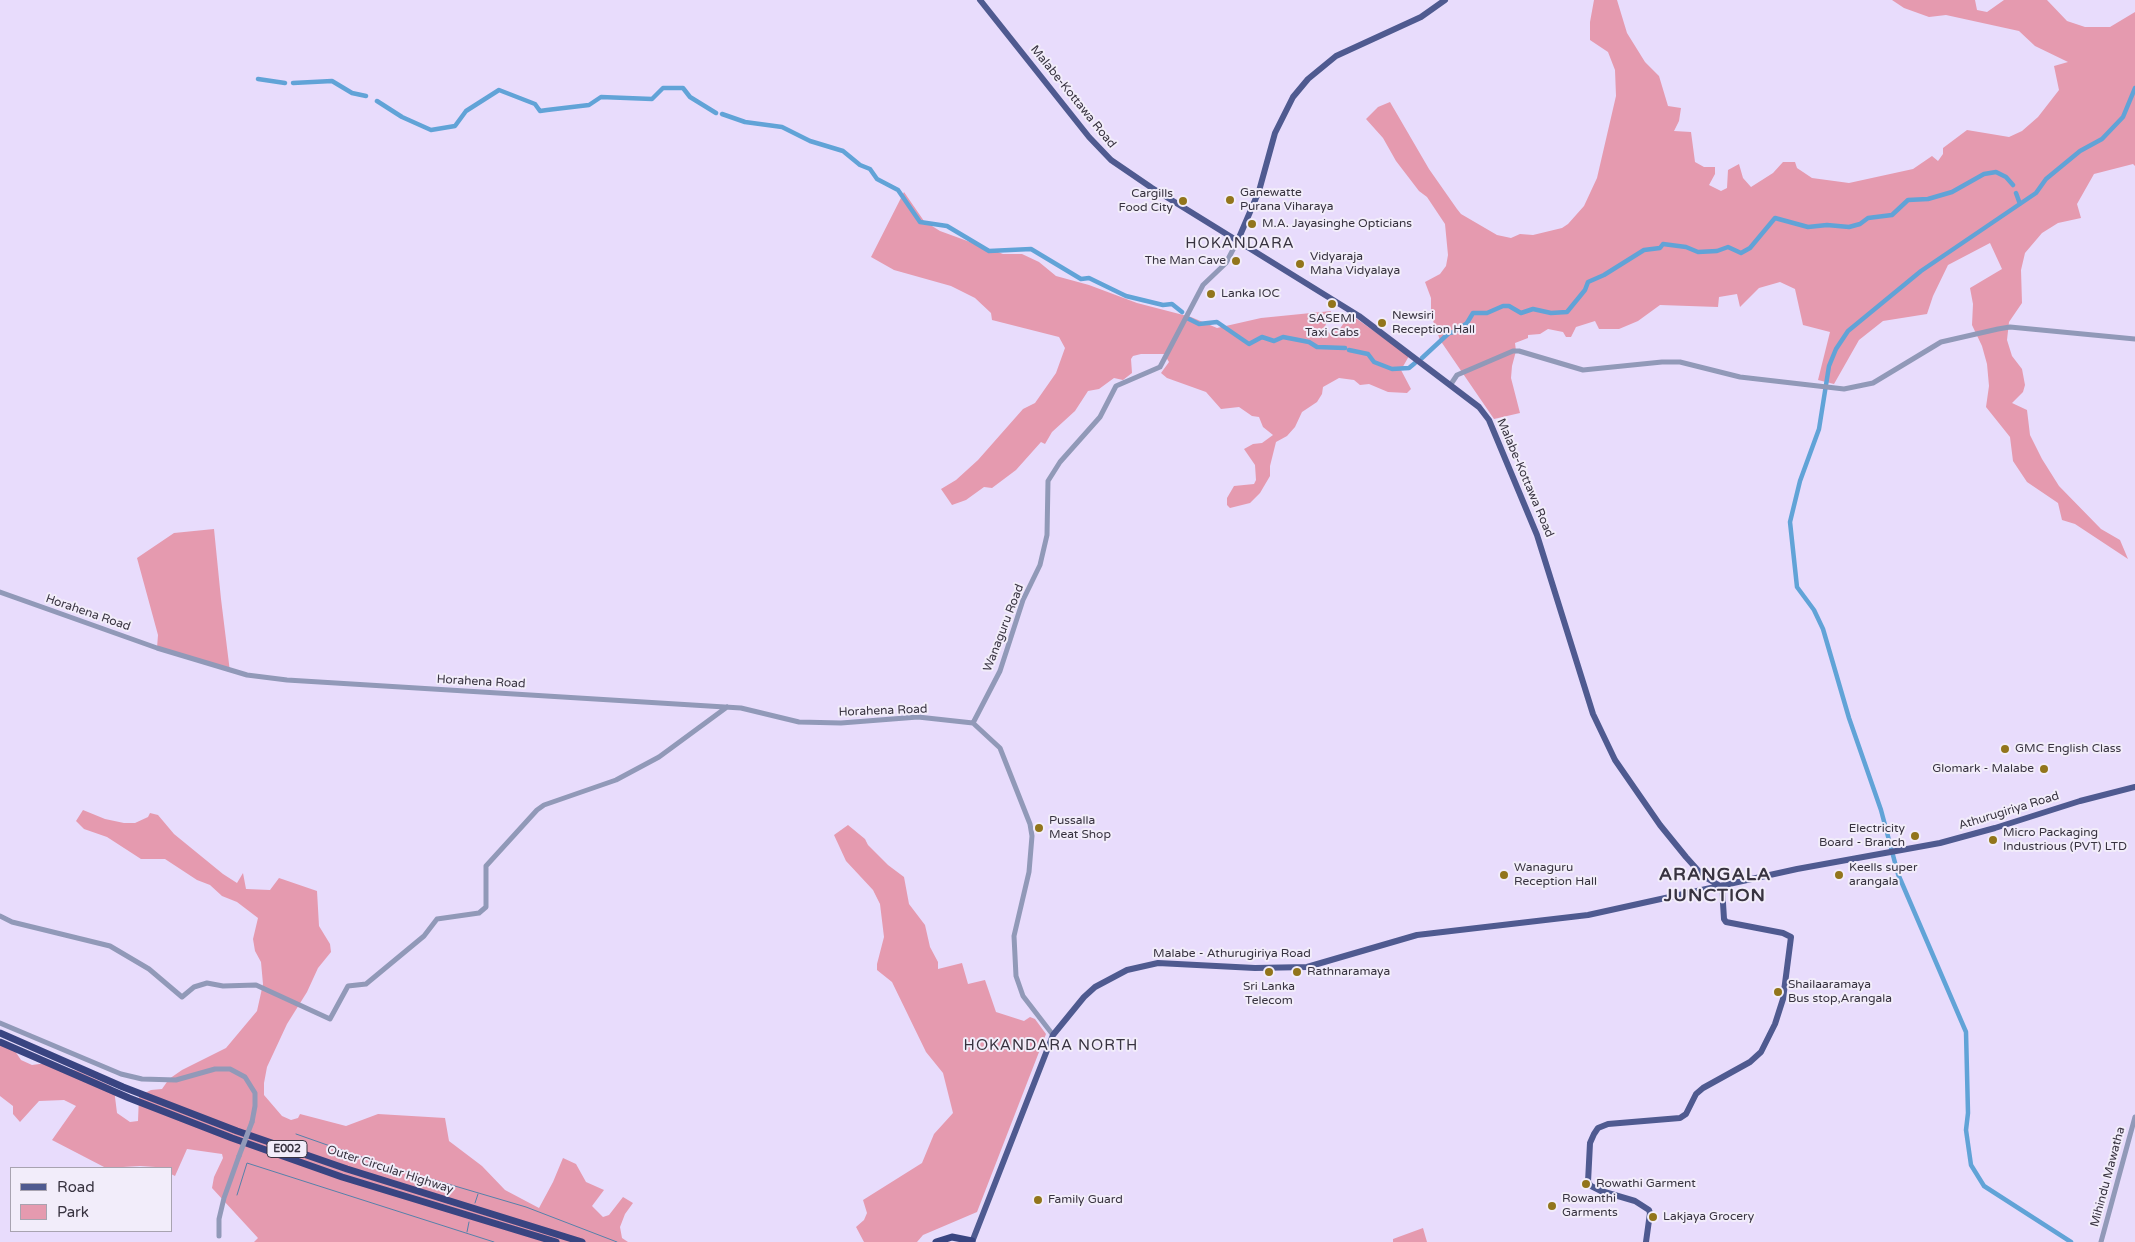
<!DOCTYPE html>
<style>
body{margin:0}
#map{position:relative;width:2135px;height:1242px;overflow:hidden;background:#e8dcfc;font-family:"Varela Round",sans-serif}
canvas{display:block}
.legend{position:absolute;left:10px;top:1167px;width:162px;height:65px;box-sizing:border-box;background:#f2edfa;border:1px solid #a8a3b0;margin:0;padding:6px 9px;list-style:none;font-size:15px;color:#383340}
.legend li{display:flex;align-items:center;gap:10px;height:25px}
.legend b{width:25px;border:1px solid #a8a3b0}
</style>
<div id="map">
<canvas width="2135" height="1242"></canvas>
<ul class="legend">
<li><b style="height:6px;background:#4f5a90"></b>Road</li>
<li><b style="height:14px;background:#e59aaf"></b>Park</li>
</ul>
</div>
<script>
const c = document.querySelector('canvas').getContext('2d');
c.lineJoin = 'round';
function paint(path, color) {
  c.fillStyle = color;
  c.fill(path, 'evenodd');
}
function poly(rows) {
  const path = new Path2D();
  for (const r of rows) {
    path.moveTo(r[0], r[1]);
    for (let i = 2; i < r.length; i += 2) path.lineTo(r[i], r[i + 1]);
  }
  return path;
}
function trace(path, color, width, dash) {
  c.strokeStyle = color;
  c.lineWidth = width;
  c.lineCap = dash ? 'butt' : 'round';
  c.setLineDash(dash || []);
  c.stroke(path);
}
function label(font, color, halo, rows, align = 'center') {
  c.font = font + ' "Varela Round",sans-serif';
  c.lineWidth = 4;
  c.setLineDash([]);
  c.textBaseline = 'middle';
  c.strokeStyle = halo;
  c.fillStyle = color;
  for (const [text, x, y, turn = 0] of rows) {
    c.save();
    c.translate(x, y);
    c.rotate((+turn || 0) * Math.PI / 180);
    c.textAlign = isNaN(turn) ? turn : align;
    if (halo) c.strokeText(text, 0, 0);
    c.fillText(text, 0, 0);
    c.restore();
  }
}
const green = poly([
 [1594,0,1617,0,1627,33,1645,62,1659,76,1668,106,1681,108,1679,121,1674,131,1691,132,1695,162,1704,167,1715,167,1715,174,1709,185,1721,191,1727,188,1728,170,1739,164,1743,178,1751,187,1773,173,1783,162,1795,162,1797,168,1812,178,1849,183,1913,169,1932,156,1938,161,1943,154,1943,148,1967,130,2009,137,2022,131,2038,117,2059,90,2054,66,2068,62,2035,46,2019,31,1946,15,1929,17,1904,8,1892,0,1975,0,1977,10,1987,12,2004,0,2047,0,2067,21,2085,27,2110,27,2135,12,2135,166,2133,164,2094,174,2077,204,2081,218,2058,223,2042,233,2025,253,2021,270,2022,303,2009,322,2007,340,2012,356,2022,369,2025,385,2023,392,2012,403,2027,410,2030,435,2042,459,2059,486,2101,529,2120,540,2128,559,2075,524,2062,520,2058,503,2027,482,2013,461,2010,437,1986,407,1989,386,1987,364,1982,346,1972,325,1973,304,1970,288,2002,269,1990,243,1948,265,1933,296,1927,314,1883,321,1859,340,1834,384,1818,380,1830,332,1803,325,1795,289,1780,282,1759,288,1740,307,1737,294,1719,297,1718,307,1660,305,1638,321,1619,329,1599,329,1595,321,1576,327,1571,337,1566,337,1563,332,1548,329,1540,334,1528,335,1528,338,1515,343,1516,351,1512,366,1511,378,1520,413,1494,419,1440,340,1431,315,1431,298,1425,282,1440,274,1446,266,1448,255,1445,224,1427,197,1419,191,1396,161,1383,138,1366,119,1378,107,1390,102,1429,169,1457,209,1461,214,1497,235,1511,238,1520,234,1533,235,1562,228,1568,224,1584,206,1597,178,1616,96,1615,70,1608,52,1590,40,1590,22],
 [904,192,924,221,940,231,1003,254,1022,254,1039,262,1056,276,1089,285,1137,303,1191,317,1217,328,1261,318,1331,311,1324,329,1330,333,1339,330,1350,314,1409,356,1401,370,1411,389,1407,393,1388,392,1369,384,1360,385,1354,380,1339,378,1323,387,1322,394,1317,402,1302,412,1295,427,1287,436,1276,442,1270,466,1270,476,1260,493,1250,503,1230,508,1227,505,1227,498,1234,486,1254,484,1256,480,1255,465,1244,449,1253,444,1262,443,1273,435,1263,427,1259,417,1252,416,1239,407,1221,409,1206,392,1167,378,1161,373,1169,362,1164,354,1141,354,1133,356,1131,359,1132,373,1123,380,1114,378,1099,389,1088,391,1075,411,1052,432,1045,444,1041,442,1016,470,992,488,984,487,966,500,952,505,941,489,956,480,978,460,1023,409,1035,403,1056,373,1065,348,1059,337,992,320,991,313,975,298,951,286,894,270,871,257],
 [214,529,221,599,230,672,157,648,158,635,137,558,174,533],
 [83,810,105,819,124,823,135,823,148,817,150,813,158,815,174,834,223,874,237,883,243,873,246,889,270,890,279,878,317,891,319,926,330,944,331,952,318,968,307,992,287,1024,267,1067,264,1083,264,1095,282,1116,291,1120,298,1118,300,1114,346,1126,378,1114,445,1118,449,1141,482,1166,505,1190,539,1208,553,1182,563,1158,576,1164,586,1182,604,1190,592,1206,603,1217,609,1215,623,1197,633,1203,625,1214,620,1227,622,1238,628,1242,254,1242,258,1238,212,1188,214,1177,223,1158,222,1154,187,1149,175,1176,171,1174,171,1168,140,1166,106,1168,52,1140,76,1106,64,1100,39,1101,20,1122,13,1114,13,1106,0,1096,0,1040,15,1051,21,1060,32,1065,47,1063,78,1071,111,1086,114,1089,117,1113,130,1122,138,1121,139,1096,151,1090,162,1089,169,1079,182,1070,226,1048,257,1011,263,984,261,962,255,951,253,939,258,918,237,902,222,896,210,885,197,880,165,859,141,859,107,837,84,829,76,821],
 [848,825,865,839,868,845,888,865,904,877,909,904,925,925,930,947,938,962,938,969,962,963,968,984,985,980,996,1012,1024,1021,1030,1017,1035,1019,1046,1034,977,1212,923,1235,917,1242,864,1242,856,1227,864,1220,867,1213,863,1200,922,1163,934,1134,953,1113,943,1073,926,1052,892,982,877,970,877,964,884,937,880,904,873,890,846,861,834,835],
 [1423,1228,1427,1242,1393,1242,1393,1239]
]);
const stream = poly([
 [296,1134,387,1166,526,1207,617,1242],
 [237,1195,247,1163,494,1242],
 [475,1203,478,1194],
 [467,1232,469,1222]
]);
const canal = poly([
 [258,79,285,83],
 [293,83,332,81,352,93,366,96],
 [377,101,402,117,431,130,455,126,466,111,499,90,535,104,540,111,547,110,589,105,601,97,652,99,663,88,683,88,690,97,716,113],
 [722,114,745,122,782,127,810,141,843,151,860,165,870,169,877,179,898,190,920,222,947,226,989,251,1031,249,1081,279,1089,278,1126,296,1163,305,1172,304,1182,312],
 [2016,193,2020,204],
 [1187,318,1199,324,1217,322,1249,344,1262,337,1274,341,1283,337,1309,342,1317,347,1345,348],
 [1349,350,1368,354,1374,362,1392,369,1409,368,1415,363],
 [1422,358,1449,333,1454,332,1467,323,1473,313,1487,313,1503,306,1509,306,1521,313,1533,309,1551,313,1567,312,1585,290,1588,282,1604,275,1644,250,1660,248,1663,244,1686,247,1698,252,1717,251,1728,247,1741,253,1750,248,1775,218,1808,227,1827,225,1849,227,1860,224,1868,218,1892,215,1908,200,1928,199,1952,192,1984,174,1996,172,2006,177,2013,185],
 [2071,1242,1984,1186,1971,1165,1966,1130,1968,1113,1966,1032,1898,874,1881,810,1849,718,1823,629,1814,610,1797,587,1790,522,1800,481,1819,429,1829,366,1836,349,1848,331,1921,271,2036,193,2046,179,2080,151,2102,139,2123,117,2135,88]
]);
const minor = poly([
 [1451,384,1457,375,1513,351,1519,351,1583,370,1662,362,1680,362,1740,377,1844,389,1873,383,1941,342,1998,329,2010,327,2135,339],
 [0,592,157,648,247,675,287,680,741,708,799,722,841,723,918,717,973,723],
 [0,916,12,922,110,946,149,969,182,997,194,987,207,983,223,986,256,985,330,1019,348,986,366,984,424,936,437,919,479,913,486,907,486,866,537,810,544,805,616,780,659,757,727,707],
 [0,1023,121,1074,142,1079,176,1080,215,1069,230,1069,245,1077,255,1093,255,1106,252,1122],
 [1053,1035,1023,996,1016,976,1014,936,1029,872,1032,836,1030,824,1000,748,973,723,1000,671,1023,600,1040,565,1047,535,1048,481,1060,462,1100,417,1116,386,1160,367,1203,285,1226,263,1238,240],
 [219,1236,219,1219,224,1198,239,1156],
 [2101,1242,2135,1117]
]);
const major = poly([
 [980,0,1089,137,1111,160,1152,188,1359,316,1479,407,1489,420,1537,535,1593,714,1615,760,1660,825,1686,857,1703,876,1722,887,1724,919,1726,922,1783,933,1791,937,1783,999,1775,1024,1761,1052,1750,1062,1703,1088,1696,1094,1686,1114,1680,1118,1608,1124,1598,1128,1594,1134,1590,1143,1588,1182,1591,1186,1601,1191,1635,1201,1649,1210,1650,1213,1646,1242],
 [1238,240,1259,191,1275,133,1293,97,1308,79,1336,56,1421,17,1445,0],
 [972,1242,1053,1035,1084,997,1095,987,1127,970,1158,963,1255,968,1307,967,1417,935,1588,915,1797,869,1940,843,1995,828,2080,801,2135,787]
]);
const highway = poly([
 [0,1033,123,1087,237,1131,347,1169,582,1242],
 [0,1042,129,1098,232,1138,342,1177,556,1242],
 [936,1242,952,1237,972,1241]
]);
const minorBridge = poly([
 [239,1156,252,1122]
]);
const markers = [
 [1230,200,5,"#92751b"],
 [1183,201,5,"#92751b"],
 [1252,224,5,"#92751b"],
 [1236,261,5,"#92751b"],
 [1300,264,5,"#92751b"],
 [1211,294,5,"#92751b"],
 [1332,304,5,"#92751b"],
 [1382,323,5,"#92751b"],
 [2005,749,5,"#92751b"],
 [2044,769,5,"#92751b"],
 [1039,828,5,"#92751b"],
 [1915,836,5,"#92751b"],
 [1993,840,5,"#92751b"],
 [1504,875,5,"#92751b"],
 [1839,875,5,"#92751b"],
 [1269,972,5,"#92751b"],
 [1297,972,5,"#92751b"],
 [1778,992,5,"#92751b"],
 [1586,1184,5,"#92751b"],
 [1038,1200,5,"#92751b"],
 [1552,1206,5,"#92751b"],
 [1653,1217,5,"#92751b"]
];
const shields = [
 [287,1149,40]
];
const shieldNames = [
 ["E002",287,1149]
];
const streetNames = [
 ["Malabe-Kottawa Road",1073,97,51],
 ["Malabe-Kottawa Road",1525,478,67],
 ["Horahena Road",88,613,19],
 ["Wanaguru Road",1004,628,-69],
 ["Horahena Road",481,682,3],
 ["Horahena Road",883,711,-2],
 ["Athurugiriya Road",2009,811,-17],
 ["Malabe - Athurugiriya Road",1232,954],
 ["Outer Circular Highway",390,1170,18],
 ["Mihindu Mawatha",2108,1177,-75]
];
const poiNames = [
 ["Ganewatte",1240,193],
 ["Purana Viharaya",1240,207],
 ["Cargills",1173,194,"right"],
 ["Food City",1173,208,"right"],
 ["M.A. Jayasinghe Opticians",1262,224],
 ["Vidyaraja",1310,257],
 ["Maha Vidyalaya",1310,271],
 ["The Man Cave",1226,261,"right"],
 ["Lanka IOC",1221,294],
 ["Newsiri",1392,316],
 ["Reception Hall",1392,330],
 ["SASEMI",1332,319,"center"],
 ["Taxi Cabs",1332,333,"center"],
 ["GMC English Class",2015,749],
 ["Glomark - Malabe",2034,769,"right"],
 ["Pussalla",1049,821],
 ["Meat Shop",1049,835],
 ["Electricity",1905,829,"right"],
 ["Board - Branch",1905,843,"right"],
 ["Micro Packaging",2003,833],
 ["Industrious (PVT) LTD",2003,847],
 ["Wanaguru",1514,868],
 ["Reception Hall",1514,882],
 ["Keells super",1849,868],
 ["arangala",1849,882],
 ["Rathnaramaya",1307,972],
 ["Shailaaramaya",1788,985],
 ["Bus stop,Arangala",1788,999],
 ["Sri Lanka",1269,987,"center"],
 ["Telecom",1269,1001,"center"],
 ["Rowathi Garment",1596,1184],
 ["Rowanthi",1562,1199],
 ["Garments",1562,1213],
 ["Family Guard",1048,1200],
 ["Lakjaya Grocery",1663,1217]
];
const quarterNames = [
 ["HOKANDARA",1240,244],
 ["HOKANDARA NORTH",1051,1046]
];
const districtNames = [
 ["ARANGALA",1715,875],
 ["JUNCTION",1715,896]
];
paint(green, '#e59aaf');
trace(stream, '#5581aa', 1);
trace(canal, '#61a3d7', 4.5);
trace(minor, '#9199b8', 5);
trace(major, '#4f5a90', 6);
trace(highway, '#394481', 7);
trace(minorBridge, '#9199b8', 5);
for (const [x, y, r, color] of markers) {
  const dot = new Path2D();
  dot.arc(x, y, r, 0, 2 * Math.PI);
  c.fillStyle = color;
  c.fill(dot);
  trace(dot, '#f2edfa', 2);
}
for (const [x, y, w] of shields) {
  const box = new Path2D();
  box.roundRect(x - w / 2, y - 8.5, w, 17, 4);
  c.fillStyle = '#f2edfa';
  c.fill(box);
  trace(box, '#383340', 1);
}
label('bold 11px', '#383340', null, shieldNames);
label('12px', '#383340', '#f2edfa', streetNames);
label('12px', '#383340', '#f2edfa', poiNames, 'left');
c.letterSpacing = '1px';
label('15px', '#383340', '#f2edfa', quarterNames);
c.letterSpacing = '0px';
c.letterSpacing = '1px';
label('bold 18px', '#383340', '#f2edfa', districtNames);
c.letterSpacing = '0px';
</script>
